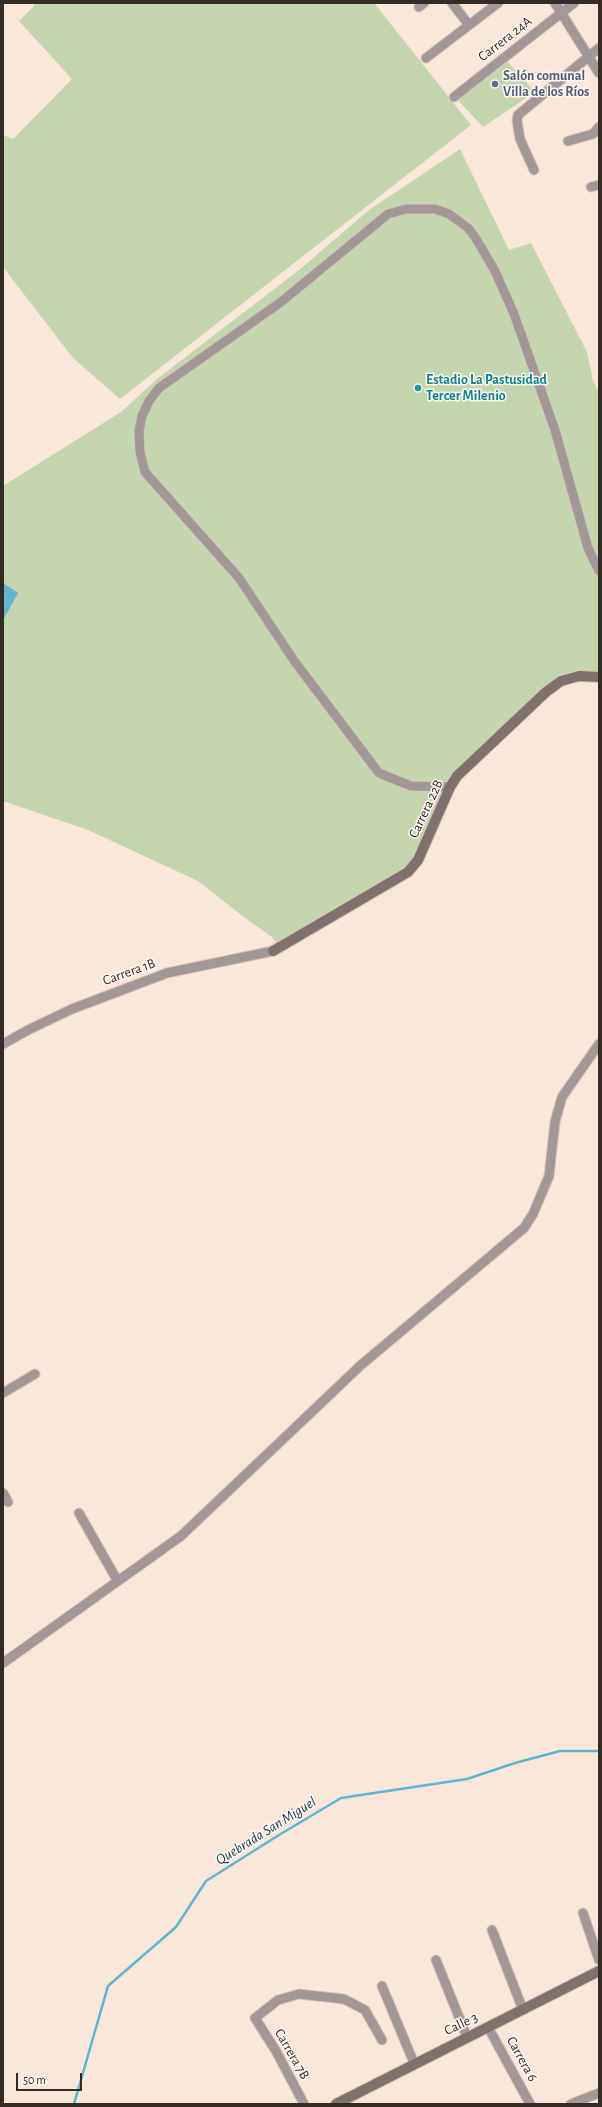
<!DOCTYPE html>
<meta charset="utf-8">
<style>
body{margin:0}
#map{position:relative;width:602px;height:2107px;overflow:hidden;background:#fbe7da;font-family:"Alegreya Sans",sans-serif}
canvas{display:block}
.frame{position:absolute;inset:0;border:4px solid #322b26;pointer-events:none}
.scale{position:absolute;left:16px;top:2073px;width:66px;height:18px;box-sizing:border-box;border:2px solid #322b26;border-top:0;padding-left:5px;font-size:12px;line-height:14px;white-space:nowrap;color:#322b26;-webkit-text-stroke:3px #fff7f2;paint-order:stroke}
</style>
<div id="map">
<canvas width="602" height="2107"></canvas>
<div class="frame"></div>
<div class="scale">50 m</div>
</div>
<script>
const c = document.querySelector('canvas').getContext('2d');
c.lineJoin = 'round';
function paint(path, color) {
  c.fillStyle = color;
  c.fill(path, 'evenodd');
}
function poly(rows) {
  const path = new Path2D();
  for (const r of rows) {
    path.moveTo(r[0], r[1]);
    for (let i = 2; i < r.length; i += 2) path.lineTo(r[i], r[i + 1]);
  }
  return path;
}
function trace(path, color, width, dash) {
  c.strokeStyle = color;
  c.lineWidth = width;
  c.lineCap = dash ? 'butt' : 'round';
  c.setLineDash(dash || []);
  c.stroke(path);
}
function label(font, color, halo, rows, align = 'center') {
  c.font = font + ' "Alegreya Sans",sans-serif';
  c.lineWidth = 3;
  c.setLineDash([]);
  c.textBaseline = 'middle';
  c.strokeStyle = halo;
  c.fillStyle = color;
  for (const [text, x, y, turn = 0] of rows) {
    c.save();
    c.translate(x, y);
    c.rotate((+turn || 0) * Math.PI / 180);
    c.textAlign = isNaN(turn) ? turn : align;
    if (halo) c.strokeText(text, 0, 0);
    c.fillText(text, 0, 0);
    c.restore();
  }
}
const green = poly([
 [35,3,374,3,471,125,120,399,73,358,3,267,3,135,13,139,72,79,19,21,33,7],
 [506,60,535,92,483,127,456,98],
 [460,149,509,250,531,243,587,352,593,380,599,393,599,677,561,681,457,776,414,867,280,947,272,937,245,918,198,881,88,830,3,801,3,486,121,412,157,379,299,270,369,210]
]);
const water = poly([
 [3,583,18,593,3,620]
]);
const stream = poly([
 [74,2104,108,1986,176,1927,206,1881,279,1835,341,1798,467,1779,515,1763,560,1751,599,1751]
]);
const street = poly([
 [452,3,469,25],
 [555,3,599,73],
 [419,7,424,3],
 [426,58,498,3],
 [454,97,574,3],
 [568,141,593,134,599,127],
 [534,170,520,139,517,121,518,115,599,48],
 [591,187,599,185],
 [450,787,411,786,379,773,295,662,239,578,145,472,140,452,139,431,142,416,149,401,159,388,281,302,388,214,406,209,435,209,449,214,468,228,475,237,495,271,514,314,555,430,588,548,599,571],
 [3,1044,28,1030,72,1009,167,973,273,951],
 [3,1393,35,1374],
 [3,1493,8,1502],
 [79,1513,117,1580],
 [3,1663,181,1536,361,1365,524,1228,533,1214,549,1176,555,1122,562,1097,599,1044],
 [583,1913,599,1960],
 [492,1930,523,2010],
 [436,1960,467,2037],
 [382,1986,414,2063],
 [488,2027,530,2104],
 [304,2104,276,2051,255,2018,278,2000,299,1994,344,1999,365,2010,382,2040],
 [571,2104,599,2093]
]);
const secondary = poly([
 [273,951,408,872,418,860,450,787,457,776,546,692,561,681,579,676,599,677],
 [336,2104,599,1971]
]);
const markers = [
 [495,84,4,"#5c6f8a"],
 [418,388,4,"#0f9aa8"]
];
const streetNames = [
 ["Carrera 24A",505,39,-38],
 ["Carrera 22B",426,809,-65],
 ["Carrera 1B",129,972,-20],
 ["Calle 3",461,2024,-25],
 ["Carrera 7B",292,2054,60],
 ["Carrera 6",522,2059,61]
];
const serviceNames = [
 ["Salón comunal",503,76],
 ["Villa de los Ríos",503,92]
];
const cultureNames = [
 ["Estadio La Pastusidad",426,380],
 ["Tercer Milenio",426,396]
];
const waterNames = [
 ["Quebrada San Miguel",266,1831,-32]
];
paint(green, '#c3d6ae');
paint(water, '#61b4d0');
trace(stream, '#61b4d0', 2.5);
trace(street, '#d7c5ba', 11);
trace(secondary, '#d7c5ba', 12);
trace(street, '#a39897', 9);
trace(secondary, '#7f716e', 10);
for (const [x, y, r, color] of markers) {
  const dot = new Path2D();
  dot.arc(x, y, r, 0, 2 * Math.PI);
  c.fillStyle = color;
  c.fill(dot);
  trace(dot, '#fff7f2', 1.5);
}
label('14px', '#322b26', '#fff7f2', streetNames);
label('bold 14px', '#4e5e75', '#fff7f2', serviceNames, 'left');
label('bold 14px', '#0d838f', '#fff7f2', cultureNames, 'left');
label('italic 15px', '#143a47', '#fff7f2', waterNames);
</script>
